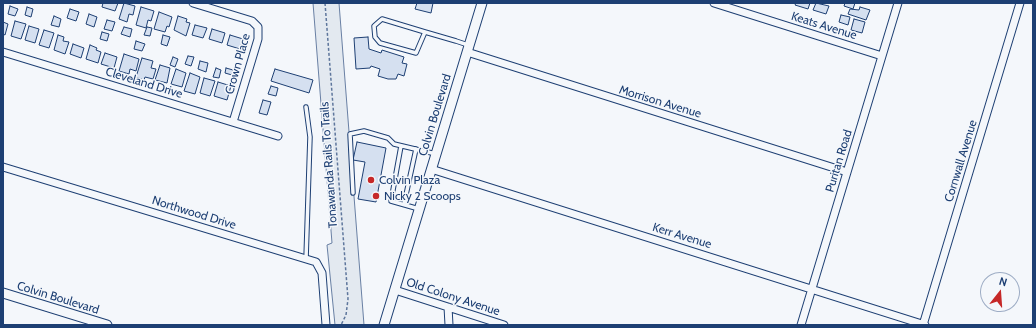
<!DOCTYPE html>
<style>
body{margin:0}
#map{position:relative;width:1036px;height:328px;overflow:hidden;background:#f4f7fb;font-family:Cabin,sans-serif}
canvas{display:block}
.frame{position:absolute;inset:0;border:4px solid #1d3f73;pointer-events:none}
.north{position:absolute;left:980px;top:272px;width:40px;height:40px;box-sizing:border-box;background:#f4f7fb;border:1px solid #9eadc5;border-radius:50%;rotate:17deg;font-size:11px;font-weight:700;line-height:16px;text-align:center;color:#1d3f73}
.north::after{content:'';display:block;margin:auto;width:14px;height:18px;background:#c62828;clip-path:polygon(50% 0,100% 100%,50% 72%,0 100%)}
</style>
<div id="map">
<canvas width="1036" height="328"></canvas>
<div class="frame"></div>
<div class="north">N</div>
</div>
<script>
const c = document.querySelector('canvas').getContext('2d');
c.lineJoin = 'round';
function paint(path, color) {
  c.fillStyle = color;
  c.fill(path, 'evenodd');
}
function poly(rows) {
  const path = new Path2D();
  for (const r of rows) {
    path.moveTo(r[0], r[1]);
    for (let i = 2; i < r.length; i += 2) path.lineTo(r[i], r[i + 1]);
  }
  return path;
}
function trace(path, color, width, dash) {
  c.strokeStyle = color;
  c.lineWidth = width;
  c.lineCap = dash ? 'butt' : 'round';
  c.setLineDash(dash || []);
  c.stroke(path);
}
function label(font, color, halo, rows, align = 'center') {
  c.font = font + ' Cabin,sans-serif';
  c.lineWidth = 3;
  c.setLineDash([]);
  c.textBaseline = 'middle';
  c.strokeStyle = halo;
  c.fillStyle = color;
  for (const [text, x, y, turn = 0] of rows) {
    c.save();
    c.translate(x, y);
    c.rotate((+turn || 0) * Math.PI / 180);
    c.textAlign = isNaN(turn) ? turn : align;
    if (halo) c.strokeText(text, 0, 0);
    c.fillText(text, 0, 0);
    c.restore();
  }
}
const green = poly([
 [313,3,339,3,364,325,335,325,327,245,332,243,313,3]
]);
const building = poly([
 [103,3,118,3,115,11,102,7,103,3],
 [124,3,135,6,133,15,129,14,127,22,119,19,124,3],
 [417,3,433,3,431,13,415,9,417,3],
 [796,3,810,3,808,9,795,5,796,3],
 [816,3,829,6,826,14,813,10,816,3],
 [845,3,855,3,853,9,844,6,845,3],
 [10,6,18,9,15,16,8,14,10,6],
 [27,7,33,9,31,17,25,15,27,7],
 [141,7,154,11,151,21,148,20,146,28,136,25,141,7],
 [860,7,870,10,866,20,848,14,850,9,859,10,860,7],
 [70,9,79,12,76,21,67,18,70,9],
 [159,12,172,17,169,27,167,26,165,32,154,29,159,12],
 [89,14,97,17,94,27,86,24,89,14],
 [841,15,850,17,848,25,839,22,841,15],
 [54,16,61,19,59,27,51,25,54,16],
 [178,16,187,19,186,22,190,23,186,36,174,30,178,16],
 [854,19,865,22,862,33,851,30,854,19],
 [107,20,115,22,112,31,104,29,107,20],
 [15,21,26,24,21,39,11,36,15,21],
 [3,22,8,24,5,35,3,34,3,22],
 [195,25,207,28,203,38,192,35,195,25],
 [29,26,39,29,35,43,25,40,29,26],
 [124,27,132,29,130,37,121,34,124,27],
 [147,27,152,28,150,36,144,35,147,27],
 [212,29,225,33,222,43,209,39,212,29],
 [44,30,54,33,49,48,39,45,44,30],
 [102,32,109,34,107,41,100,39,102,32],
 [58,35,64,37,63,41,69,42,65,54,54,50,58,35],
 [163,35,170,37,167,46,161,44,163,35],
 [230,35,243,39,240,49,227,45,230,35],
 [368,37,369,49,381,53,382,50,404,57,402,63,407,64,404,76,398,74,396,79,388,79,378,76,380,69,371,66,370,68,356,69,354,38,368,37],
 [136,41,145,44,142,51,134,49,136,41],
 [73,44,84,48,81,58,70,54,73,44],
 [90,45,97,48,96,50,101,52,98,63,86,59,90,45],
 [105,53,117,57,114,68,101,64,105,53],
 [124,54,139,59,136,71,130,69,129,74,119,71,124,54],
 [188,56,194,57,191,66,185,64,188,56],
 [173,57,178,59,175,67,170,65,173,57],
 [142,58,153,61,151,68,156,69,153,79,145,77,144,80,136,77,142,58],
 [200,61,208,63,206,72,198,69,200,61],
 [160,65,170,68,167,83,155,80,160,65],
 [216,68,221,70,219,78,213,77,216,68],
 [226,68,233,70,232,75,225,73,226,68],
 [176,69,186,73,182,87,171,84,176,69],
 [275,69,313,80,309,93,271,81,275,69],
 [190,73,200,77,195,94,184,91,190,73],
 [204,78,215,81,210,96,200,93,204,78],
 [218,82,231,86,227,100,214,96,218,82],
 [271,86,278,88,276,96,268,94,271,86],
 [263,100,271,102,267,115,259,113,263,100],
 [357,142,386,148,376,202,358,199,365,162,353,160,357,142]
]);
const path = poly([
 [325,3,348,299,346,315,341,325]
]);
const service = poly([
 [425,32,416,53,380,43,375,37,374,26,382,19,425,32,456,41,468,45],
 [401,146,391,201,419,209],
 [353,193,350,134,364,131,388,138,394,144,436,154],
 [404,204,416,149],
 [306,259,310,137,306,107]
]);
const minor = poly([
 [193,3,252,21,258,27,258,39,233,122],
 [714,3,882,56],
 [3,52,278,136],
 [467,52,847,172],
 [3,167,316,262,322,273,326,325],
 [431,169,925,325],
 [395,290,504,325],
 [448,307,449,325],
 [801,325,898,3],
 [923,325,1020,3]
]);
const tertiary = poly([
 [3,293,107,325],
 [384,325,482,3]
]);
const markers = [
 [371,180,4,"#c62828"],
 [376,196,4,"#c62828"]
];
const streetNames = [
 ["Keats Avenue",824,26,17],
 ["Crown Place",238,64,-74],
 ["Cleveland Drive",144,83,17],
 ["Morrison Avenue",660,102,17],
 ["Colvin Boulevard",435,115,-73],
 ["Puritan Road",839,161,-73],
 ["Cornwall Avenue",961,161,-73],
 ["Tonawanda Rails To Trails",329,165,-94],
 ["Northwood Drive",194,213,17],
 ["Kerr Avenue",682,236,17],
 ["Old Colony Avenue",453,297,18],
 ["Colvin Boulevard",58,298,17]
];
const poiNames = [
 ["Colvin Plaza",379,180],
 ["Nicky 2 Scoops",384,196]
];
paint(green, '#e3e9f0');
trace(green, '#687fa3', 1);
paint(building, '#d5e0f0');
trace(building, '#1d3f73', 1);
trace(service, '#1d3f73', 5.5);
trace(minor, '#1d3f73', 9);
trace(tertiary, '#1d3f73', 11);
trace(path, '#5e769c', 1.5, [3, 2]);
trace(service, '#f4f7fb', 3.5);
trace(minor, '#f4f7fb', 7);
trace(tertiary, '#f4f7fb', 9);
for (const [x, y, r, color] of markers) {
  const dot = new Path2D();
  dot.arc(x, y, r, 0, 2 * Math.PI);
  c.fillStyle = color;
  c.fill(dot);
  trace(dot, '#f4f7fb', 1.5);
}
label('12px', '#1d3f73', '#f4f7fb', streetNames);
label('12px', '#1d3f73', '#f4f7fb', poiNames, 'left');
</script>
